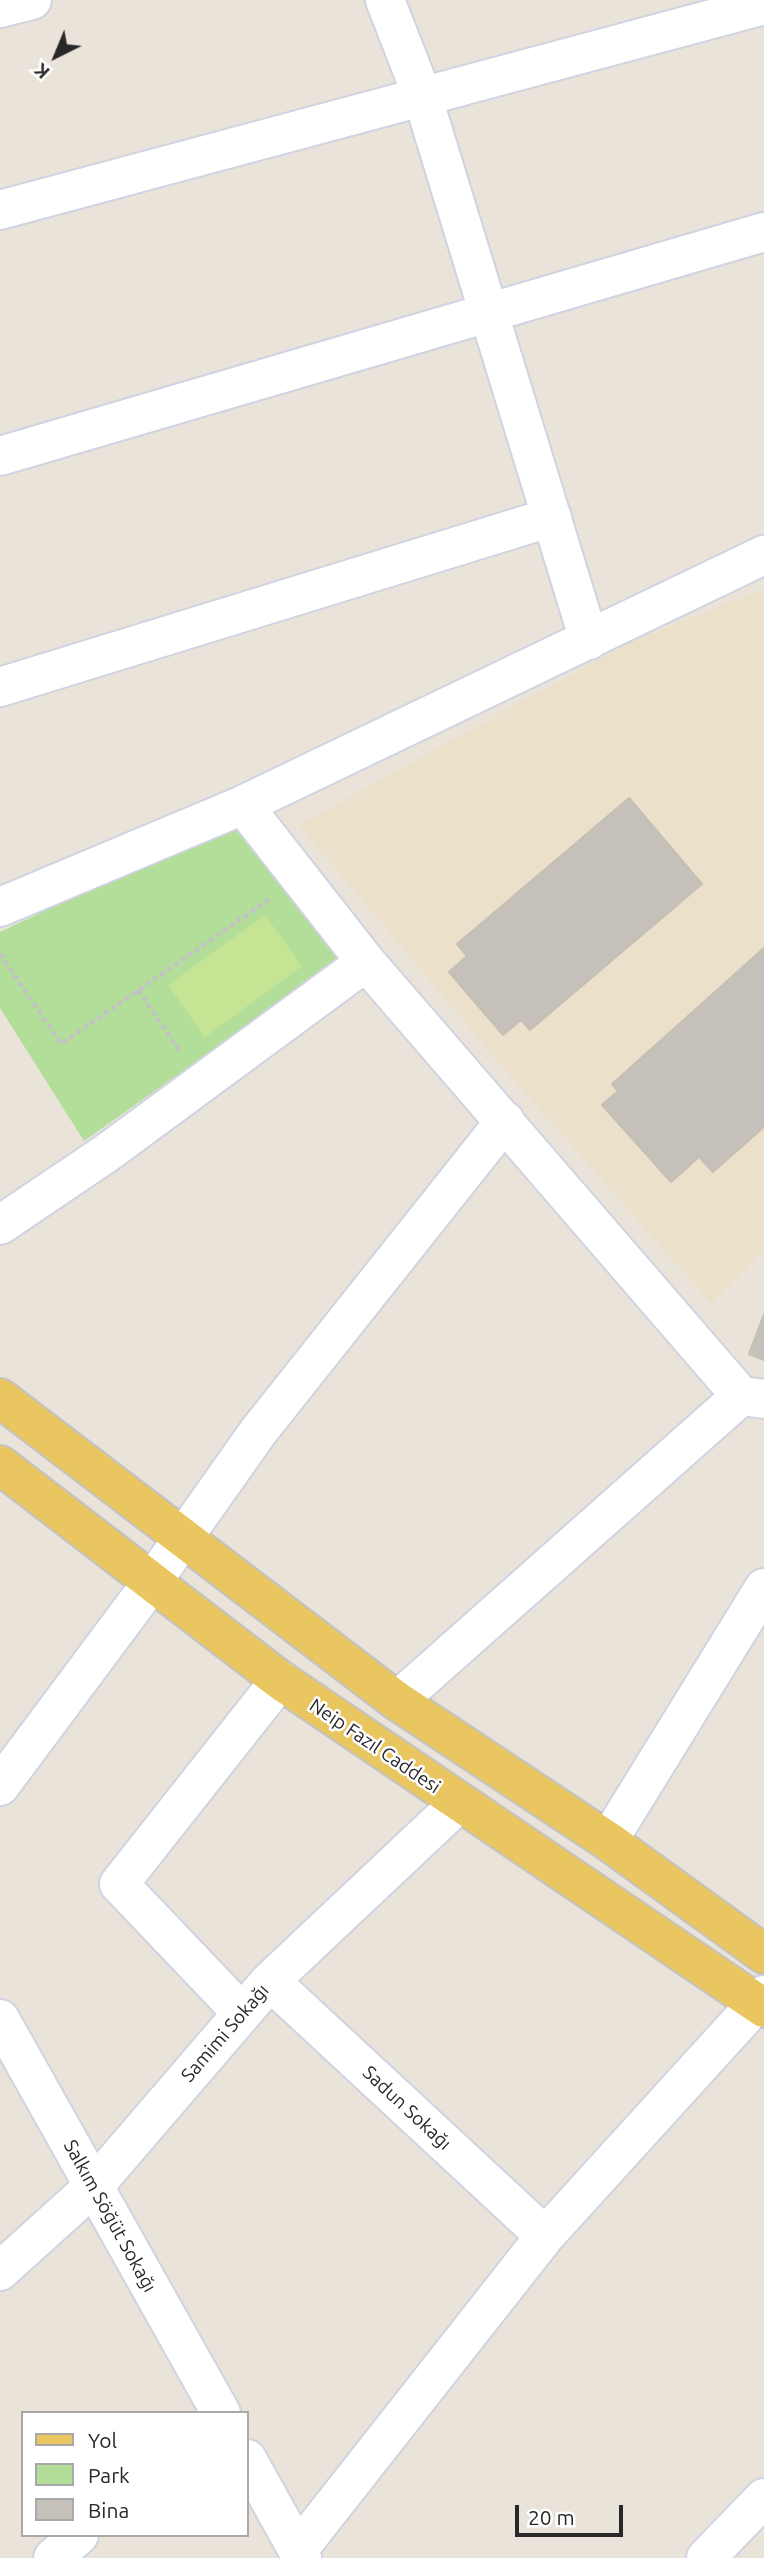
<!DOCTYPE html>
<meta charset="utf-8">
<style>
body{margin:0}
#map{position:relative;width:764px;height:2558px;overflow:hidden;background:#eae3da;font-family:Ubuntu,sans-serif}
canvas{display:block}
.legend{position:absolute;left:21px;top:2411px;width:228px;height:126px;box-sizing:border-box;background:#fff;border:2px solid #a9a9a9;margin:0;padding:9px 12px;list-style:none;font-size:21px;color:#282828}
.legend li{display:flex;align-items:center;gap:14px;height:35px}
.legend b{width:35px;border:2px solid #a9a9a9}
.north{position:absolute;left:21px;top:21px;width:70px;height:70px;-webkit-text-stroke:5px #fff;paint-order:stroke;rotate:223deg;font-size:19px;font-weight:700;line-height:28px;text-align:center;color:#282828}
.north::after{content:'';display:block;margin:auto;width:24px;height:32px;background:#282828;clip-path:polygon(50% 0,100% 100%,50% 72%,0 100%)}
.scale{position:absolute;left:515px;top:2505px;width:108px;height:32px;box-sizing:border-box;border:4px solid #282828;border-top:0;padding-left:9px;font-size:21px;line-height:24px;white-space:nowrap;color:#282828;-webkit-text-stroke:5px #fff;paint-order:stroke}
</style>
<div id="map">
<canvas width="764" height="2558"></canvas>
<ul class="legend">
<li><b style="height:9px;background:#e9c660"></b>Yol</li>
<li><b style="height:19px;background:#b2de99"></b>Park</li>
<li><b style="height:19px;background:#c5c0ba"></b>Bina</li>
</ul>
<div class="north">K</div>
<div class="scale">20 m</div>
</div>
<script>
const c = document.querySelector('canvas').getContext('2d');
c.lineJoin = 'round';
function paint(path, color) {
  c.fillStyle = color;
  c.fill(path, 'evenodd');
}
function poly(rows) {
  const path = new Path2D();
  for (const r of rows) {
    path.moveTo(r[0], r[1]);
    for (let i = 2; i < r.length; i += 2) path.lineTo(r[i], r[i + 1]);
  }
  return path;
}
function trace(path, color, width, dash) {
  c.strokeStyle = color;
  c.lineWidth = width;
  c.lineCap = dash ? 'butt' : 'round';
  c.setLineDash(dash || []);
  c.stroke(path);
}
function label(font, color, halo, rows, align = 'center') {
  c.font = font + ' Ubuntu,sans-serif';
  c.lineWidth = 5;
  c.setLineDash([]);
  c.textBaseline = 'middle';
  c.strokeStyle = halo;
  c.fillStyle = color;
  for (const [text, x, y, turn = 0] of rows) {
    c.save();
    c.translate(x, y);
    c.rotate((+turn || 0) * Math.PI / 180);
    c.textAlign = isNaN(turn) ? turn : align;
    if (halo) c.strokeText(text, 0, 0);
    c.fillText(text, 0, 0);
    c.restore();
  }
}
const education = poly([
 [764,589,764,1250,711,1303,510,1076,299,825,632,641]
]);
const green = poly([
 [234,821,340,960,84,1141,0,1008,0,932]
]);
const pitch = poly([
 [265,915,302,966,205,1037,168,985]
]);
const building = poly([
 [629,798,702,884,530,1030,521,1020,503,1035,449,972,467,956,457,944,629,798],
 [764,948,764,1127,713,1172,699,1157,671,1182,602,1105,618,1091,612,1084,764,948],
 [764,1314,764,1360,749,1354,764,1314]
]);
const path = poly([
 [0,954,61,1044,271,898],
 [138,990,181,1053]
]);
const minor = poly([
 [385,0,422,95,589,640],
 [0,8,32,0],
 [0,210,764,5],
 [0,456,764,232],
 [0,687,552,517],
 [243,805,366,962,741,1396,764,1399],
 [0,907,243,805,764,555],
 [0,1225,108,1152,366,962],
 [397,1701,741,1396],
 [0,1786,152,1582,258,1432,505,1121],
 [608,1841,764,1588],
 [270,1981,545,2236],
 [242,2013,119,1884,280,1680],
 [0,2019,221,2413],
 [0,2271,94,2186,270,1981,459,1803],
 [247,2459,302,2558],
 [298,2550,545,2236,764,1995],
 [53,2558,79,2535],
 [706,2558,764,2498]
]);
const major = poly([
 [0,1398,397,1701,608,1841,764,1954],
 [0,1465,280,1680,764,2008]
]);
const streetNames = [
 ["Neip Fazıl Caddesi",375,1746,34],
 ["Samimi Sokağı",225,2033,-49],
 ["Sadun Sokağı",407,2108,43],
 ["Salkım Söğüt Sokağı",110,2216,61]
];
paint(education, '#ebe0ca');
paint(green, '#b2de99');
paint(pitch, '#c5e595');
paint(building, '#c5c0ba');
trace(building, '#c5bfb4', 2);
trace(minor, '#d0d3e1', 42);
trace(major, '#c3c3c3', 42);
trace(path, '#c3c3c3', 4.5, [5, 3.5]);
trace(minor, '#fff', 38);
trace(major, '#e9c660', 38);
label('19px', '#282828', '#fff', streetNames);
</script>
